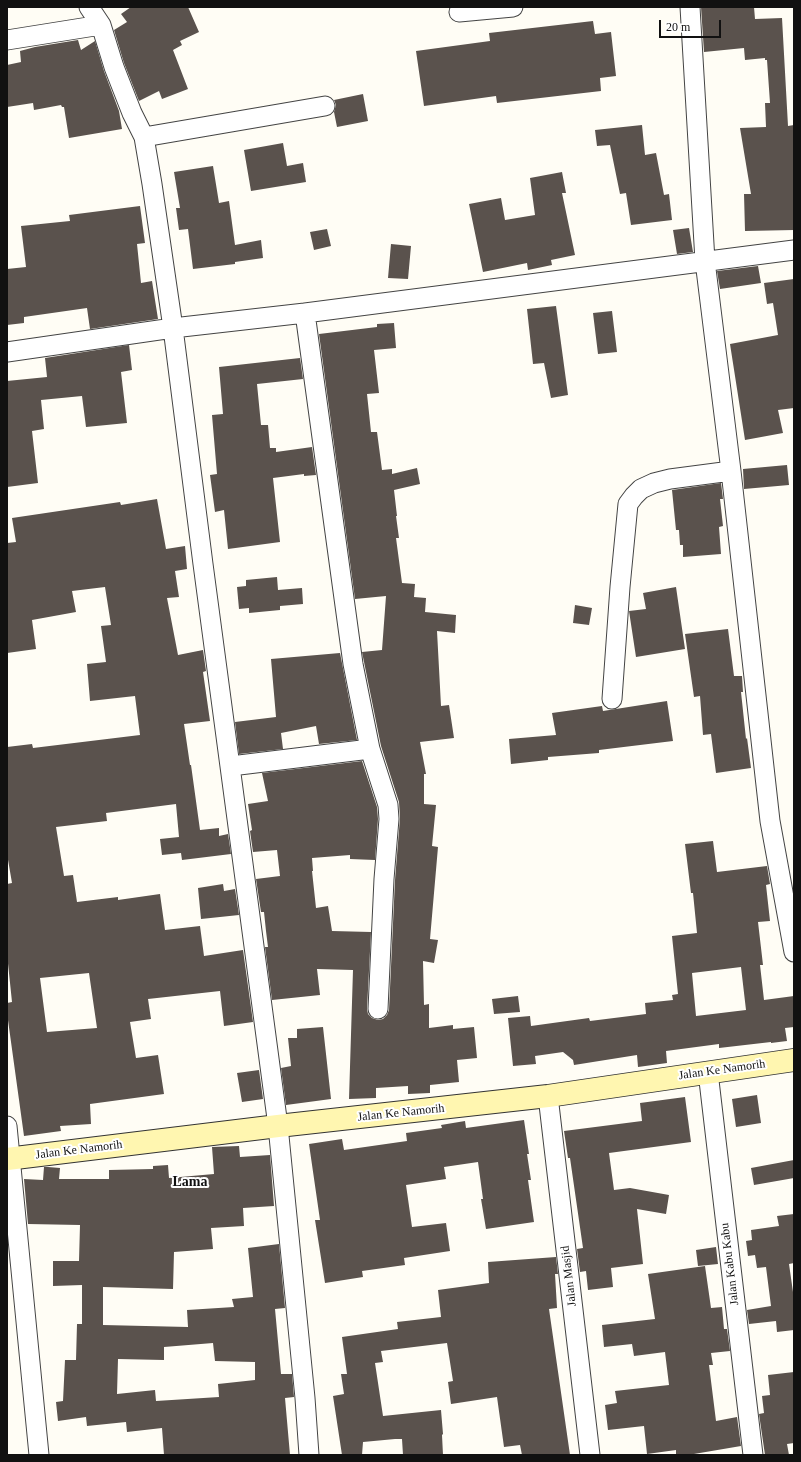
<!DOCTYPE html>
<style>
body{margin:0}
#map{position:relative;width:801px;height:1462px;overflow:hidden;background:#fffdf5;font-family:"Times New Roman",serif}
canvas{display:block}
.frame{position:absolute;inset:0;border:8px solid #111;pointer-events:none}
.scale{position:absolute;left:659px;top:20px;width:62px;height:18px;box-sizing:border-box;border:2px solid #111;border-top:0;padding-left:5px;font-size:12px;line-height:14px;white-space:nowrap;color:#111;-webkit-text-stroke:3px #fff;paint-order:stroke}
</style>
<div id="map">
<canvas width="801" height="1462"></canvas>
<div class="frame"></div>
<div class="scale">20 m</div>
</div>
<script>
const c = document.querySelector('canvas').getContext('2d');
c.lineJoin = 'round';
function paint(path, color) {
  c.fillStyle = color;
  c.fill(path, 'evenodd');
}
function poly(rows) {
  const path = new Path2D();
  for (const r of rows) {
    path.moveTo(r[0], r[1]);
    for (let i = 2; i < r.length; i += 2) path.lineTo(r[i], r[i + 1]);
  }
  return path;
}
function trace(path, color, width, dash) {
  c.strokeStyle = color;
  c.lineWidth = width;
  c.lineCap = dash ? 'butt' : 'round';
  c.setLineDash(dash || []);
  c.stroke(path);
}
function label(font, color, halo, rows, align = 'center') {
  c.font = font + ' "Times New Roman",serif';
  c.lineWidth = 4;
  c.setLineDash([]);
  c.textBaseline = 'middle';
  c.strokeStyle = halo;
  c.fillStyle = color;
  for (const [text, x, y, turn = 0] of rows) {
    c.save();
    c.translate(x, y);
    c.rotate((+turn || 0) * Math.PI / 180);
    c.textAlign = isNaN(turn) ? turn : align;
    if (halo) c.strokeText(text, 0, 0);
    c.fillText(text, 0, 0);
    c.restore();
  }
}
const building = poly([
 [131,7,188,7,199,32,180,41,182,45,173,50,188,89,162,99,159,91,139,101,124,63,114,30,127,22,121,14],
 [701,7,754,7,755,19,782,18,788,126,794,125,794,230,745,231,744,194,751,194,740,128,766,127,765,103,770,103,767,60,765,60,765,58,745,60,744,48,704,52],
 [593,21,595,34,611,32,616,76,600,78,601,91,497,103,496,96,424,106,416,51,490,41,489,33],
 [78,40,81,50,95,41,104,71,119,111,122,129,69,138,64,107,62,107,61,105,34,110,33,103,7,107,7,65,21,62,20,51,35,47],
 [363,94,368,121,337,127,334,112,336,105,334,100],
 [642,125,645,155,656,153,664,195,669,194,672,220,631,225,626,193,620,194,610,145,597,146,595,130],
 [283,143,287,166,303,163,306,182,251,191,244,150],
 [213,166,219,203,229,201,235,245,261,240,263,258,235,262,235,264,193,269,188,229,179,230,176,208,180,208,174,172],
 [562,172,566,193,562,193,575,255,551,260,552,265,528,270,527,263,483,272,469,204,501,198,505,220,535,215,530,178],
 [140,206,145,243,137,244,141,283,152,281,158,319,90,329,87,308,24,317,24,323,7,325,7,269,26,267,21,226,70,221,69,215],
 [689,228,693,252,677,254,673,230],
 [327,229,331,246,314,250,310,232],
 [391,244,411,246,408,279,388,278],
 [758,266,761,283,720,289,717,271],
 [794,279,794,408,778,410,783,433,745,440,730,344,778,335,773,303,767,304,764,283],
 [556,306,568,395,551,398,544,363,533,364,527,309],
 [612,311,617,352,598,354,593,313],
 [394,323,396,348,374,350,379,393,367,394,371,432,377,432,382,470,392,469,392,474,417,468,420,484,394,490,397,516,396,516,399,538,396,538,402,583,415,584,414,597,426,598,425,612,456,615,455,633,437,631,441,706,449,705,454,738,420,742,426,774,424,774,424,804,436,805,432,846,438,847,430,939,438,940,434,963,423,961,424,1005,429,1004,429,1028,453,1025,453,1029,474,1027,477,1058,457,1060,459,1082,430,1085,430,1093,408,1094,408,1086,376,1088,376,1098,349,1099,353,970,317,969,320,995,272,1000,265,947,268,947,266,931,264,912,261,912,256,879,280,876,277,850,253,852,250,831,252,830,248,804,268,801,262,773,362,761,377,807,378,819,375,860,350,859,350,855,312,858,313,871,312,871,316,908,328,906,332,931,371,932,367,1009,368,1014,372,1018,378,1020,383,1019,387,1015,389,1010,395,880,400,818,399,802,381,746,362,652,382,650,386,596,355,599,319,334,377,327,377,324],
 [129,345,132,370,121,372,127,423,86,427,82,396,41,400,44,429,32,431,38,483,7,487,7,381,47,377,45,358],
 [300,358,303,379,257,384,261,425,268,425,270,448,276,448,276,452,312,447,316,475,304,476,304,474,273,478,280,542,228,549,224,510,215,512,210,475,217,474,212,415,223,414,219,367],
 [787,465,789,485,744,489,743,469],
 [721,483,723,499,720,499,723,526,719,527,721,554,683,557,683,545,680,545,679,530,676,530,672,490],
 [157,499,166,549,185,546,187,569,175,571,179,597,167,598,178,655,203,650,206,671,203,672,210,721,184,724,190,765,191,765,200,830,219,828,219,836,228,834,231,854,182,860,181,853,162,855,160,839,179,837,176,804,106,813,107,821,56,827,64,876,73,875,77,902,118,897,118,900,160,894,165,930,200,926,204,956,243,950,253,1022,224,1026,220,991,148,999,151,1019,130,1022,136,1058,158,1055,164,1094,90,1104,91,1124,60,1126,61,1131,24,1136,7,1013,7,1003,12,1002,7,954,7,884,12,883,7,854,7,747,32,744,33,748,140,735,135,696,90,701,87,664,106,662,101,626,111,625,105,587,72,591,76,612,32,620,36,649,7,653,7,543,16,542,12,518,120,502,121,505],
 [89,973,97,1028,47,1032,40,978],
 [277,577,278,590,302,588,303,604,280,606,280,610,249,613,249,608,239,609,237,587,246,586,246,580],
 [676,587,685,649,636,657,629,611,646,609,643,593],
 [575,605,592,608,589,625,573,623],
 [728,629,734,676,742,676,743,692,741,692,746,739,747,738,751,768,716,773,711,734,703,735,700,696,694,697,685,634],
 [340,653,357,740,319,744,316,726,281,733,283,749,239,754,235,722,276,717,271,659],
 [667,701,673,741,599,750,599,753,548,757,548,760,511,764,509,739,556,735,552,713,602,706,603,711],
 [713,841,717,872,767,866,770,884,766,885,770,921,758,922,763,965,760,965,764,1000,794,996,794,1027,785,1028,787,1041,771,1043,771,1042,719,1048,719,1044,666,1051,667,1063,638,1067,637,1055,574,1065,573,1060,563,1052,535,1056,536,1064,513,1066,508,1018,530,1016,531,1026,589,1018,590,1021,646,1014,645,1003,673,1000,672,995,678,994,672,936,697,933,693,893,691,893,685,844],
 [741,967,746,1010,696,1016,692,973],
 [223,884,224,891,235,889,239,915,201,919,198,888],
 [518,996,520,1012,494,1014,492,999],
 [323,1027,331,1099,286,1105,281,1068,291,1066,288,1038,297,1038,297,1029],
 [259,1070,263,1099,242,1102,237,1073],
 [757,1095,761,1123,736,1127,732,1099],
 [685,1097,691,1142,609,1153,614,1190,630,1188,669,1195,666,1214,637,1209,643,1264,611,1268,613,1287,588,1290,586,1271,580,1272,577,1249,583,1248,570,1158,568,1158,564,1131,642,1121,640,1103],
 [524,1120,529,1154,527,1154,531,1180,528,1180,534,1222,486,1229,481,1199,483,1199,478,1162,444,1167,446,1179,406,1185,412,1227,446,1223,450,1251,404,1258,405,1265,362,1271,363,1277,325,1283,315,1220,320,1220,309,1144,342,1139,344,1150,407,1141,406,1133,442,1128,441,1125,465,1121,466,1128],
 [239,1146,240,1157,270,1155,274,1206,243,1208,244,1226,211,1228,213,1249,174,1252,173,1289,103,1287,103,1325,188,1327,187,1310,234,1307,232,1299,253,1297,248,1248,279,1244,285,1308,275,1309,281,1374,292,1374,294,1397,285,1398,290,1455,164,1455,162,1428,127,1432,126,1422,87,1426,86,1417,58,1421,56,1402,63,1401,65,1360,76,1360,77,1324,82,1324,82,1285,53,1286,53,1261,79,1261,80,1225,28,1224,24,1179,43,1180,44,1167,48,1167,60,1168,59,1179,109,1179,109,1170,153,1169,153,1166,168,1165,169,1178,214,1174,212,1147],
 [213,1343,215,1361,255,1362,255,1380,218,1384,219,1397,156,1401,155,1390,117,1394,118,1359,164,1360,164,1347],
 [794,1160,794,1178,754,1185,751,1168],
 [794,1214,794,1263,789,1264,794,1299,794,1330,777,1332,776,1321,749,1324,747,1310,771,1306,766,1267,757,1268,755,1255,748,1256,746,1241,752,1240,751,1230,779,1226,777,1216],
 [716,1247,718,1264,698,1266,696,1250],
 [556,1257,558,1274,555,1274,557,1308,549,1309,570,1455,522,1455,520,1445,504,1447,497,1397,451,1404,448,1382,453,1381,447,1343,381,1351,383,1362,375,1363,383,1416,441,1410,443,1434,442,1435,443,1455,403,1455,402,1439,395,1439,363,1442,362,1455,342,1455,333,1396,344,1394,341,1374,347,1374,342,1337,398,1329,397,1322,441,1317,438,1290,489,1283,488,1262],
 [705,1266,711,1308,722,1307,724,1329,727,1329,730,1351,711,1353,713,1365,709,1365,716,1421,737,1417,741,1446,688,1455,676,1455,676,1450,647,1454,644,1426,608,1430,605,1405,617,1403,615,1391,669,1385,665,1352,634,1356,632,1344,604,1347,602,1325,655,1319,648,1274],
 [794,1372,794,1443,787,1444,789,1455,765,1455,759,1414,764,1413,762,1396,770,1395,768,1375]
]);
const street = poly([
 [89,7,101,25,114,67,132,113,144,137,152,184,173,328,203,564,278,1126,305,1398,309,1455],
 [690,7,705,261,731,471,770,821,794,952],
 [459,12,513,7],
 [7,40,101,25],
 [144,137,325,106],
 [305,313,353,664,370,749,388,805,389,819,384,879,378,1009],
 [7,352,173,328,305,313,794,250],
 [612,699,620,587,628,504,634,496,641,489,654,483,670,479,731,471],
 [231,766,370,749],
 [708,1072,753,1455],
 [548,1096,590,1455],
 [7,1126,39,1455]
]);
const secondary = poly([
 [7,1159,278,1126,548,1096,794,1060]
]);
const streetNames = [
 ["Jalan Ke Namorih",722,1070,-8],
 ["Jalan Ke Namorih",401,1113,-6],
 ["Jalan Ke Namorih",79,1150,-7],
 ["Jalan Kabu Kabu",730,1264,-97],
 ["Jalan Masjid",569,1276,-97]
];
const quarterNames = [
 ["Lama",190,1182]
];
paint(building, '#5a524d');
trace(street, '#444', 21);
trace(secondary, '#333', 24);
trace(street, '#fff', 19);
trace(secondary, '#fff6b0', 22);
label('12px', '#111', '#fff', streetNames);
label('bold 14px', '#111', '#fff', quarterNames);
</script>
